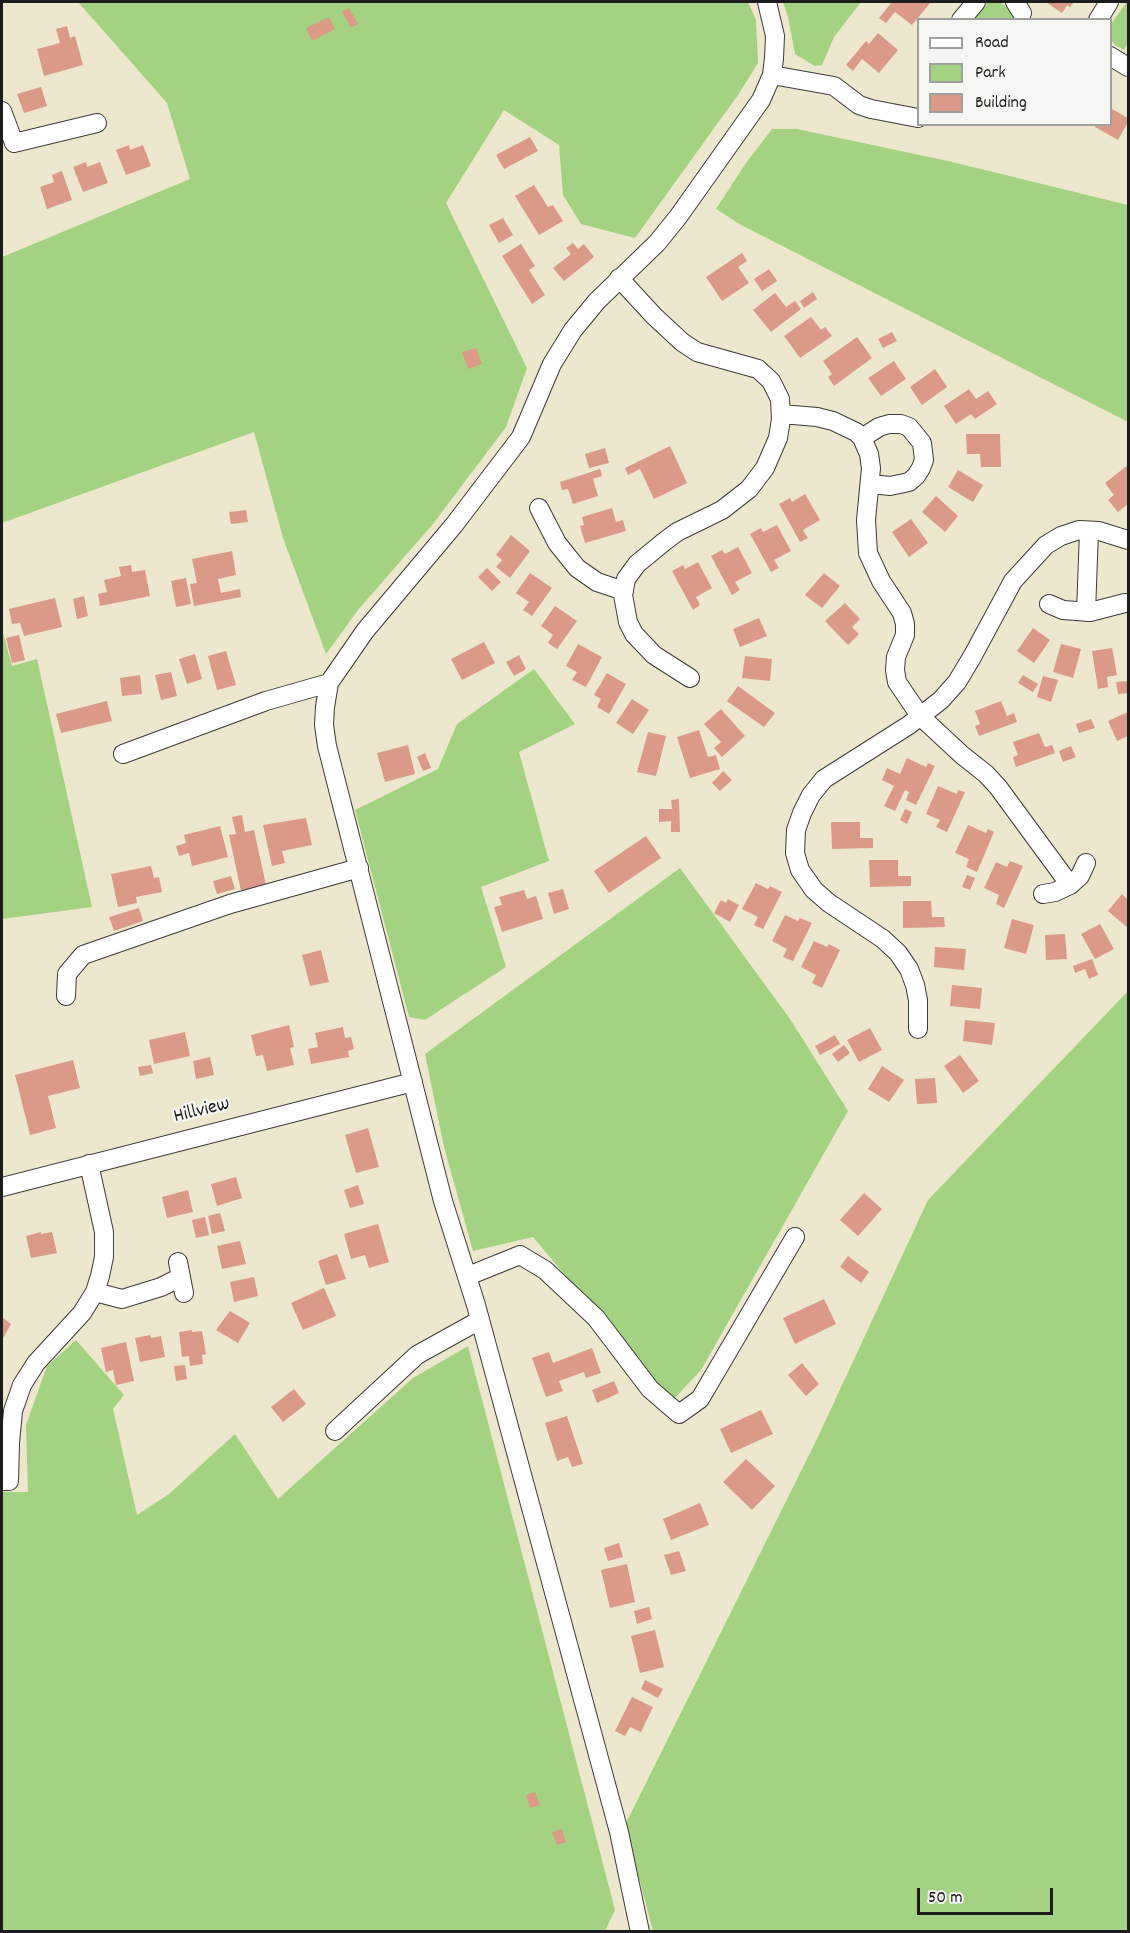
<!DOCTYPE html>
<style>
body{margin:0}
#map{position:relative;width:1130px;height:1933px;overflow:hidden;background:#ede7ce;font-family:Dekko,sans-serif}
canvas{display:block}
.frame{position:absolute;inset:0;border:3px solid #1c1c1c;pointer-events:none}
.legend{position:absolute;left:917px;top:18px;width:195px;height:108px;box-sizing:border-box;background:#f6f6f2;border:2px solid #9f9f9c;margin:0;padding:8px 10px;list-style:none;font-size:18px;color:#1c1c1c}
.legend li{display:flex;align-items:center;gap:12px;height:30px}
.legend b{width:30px;border:2px solid #9f9f9c}
.scale{position:absolute;left:917px;top:1888px;width:136px;height:27px;box-sizing:border-box;border:3px solid #1c1c1c;border-top:0;padding-left:8px;font-size:18px;line-height:21px;white-space:nowrap;color:#1c1c1c;-webkit-text-stroke:4px #f6f6f2;paint-order:stroke}
</style>
<div id="map">
<canvas width="1130" height="1933"></canvas>
<div class="frame"></div>
<ul class="legend">
<li><b style="height:8px;background:#fff"></b>Road</li>
<li><b style="height:16px;background:#a3d382"></b>Park</li>
<li><b style="height:16px;background:#da9a87"></b>Building</li>
</ul>
<div class="scale">50 m</div>
</div>
<script>
const c = document.querySelector('canvas').getContext('2d');
c.lineJoin = 'round';
function paint(path, color) {
  c.fillStyle = color;
  c.fill(path, 'evenodd');
}
function poly(rows) {
  const path = new Path2D();
  for (const r of rows) {
    path.moveTo(r[0], r[1]);
    for (let i = 2; i < r.length; i += 2) path.lineTo(r[i], r[i + 1]);
  }
  return path;
}
function trace(path, color, width, dash) {
  c.strokeStyle = color;
  c.lineWidth = width;
  c.lineCap = dash ? 'butt' : 'round';
  c.setLineDash(dash || []);
  c.stroke(path);
}
function label(font, color, halo, rows, align = 'center') {
  c.font = font + ' Dekko,sans-serif';
  c.lineWidth = 4.5;
  c.setLineDash([]);
  c.textBaseline = 'middle';
  c.strokeStyle = halo;
  c.fillStyle = color;
  for (const [text, x, y, turn = 0] of rows) {
    c.save();
    c.translate(x, y);
    c.rotate((+turn || 0) * Math.PI / 180);
    c.textAlign = isNaN(turn) ? turn : align;
    if (halo) c.strokeText(text, 0, 0);
    c.fillText(text, 0, 0);
    c.restore();
  }
}
const green = poly([
 [78,2,748,2,756,20,758,63,738,95,635,238,581,224,563,195,559,145,504,110,446,203,527,368,506,427,433,524,358,610,326,654,283,538,254,432,2,523,2,257,190,179,167,103],
 [783,2,861,2,834,37,822,65,815,66,795,54,788,17],
 [988,2,1000,2,1022,19,972,20],
 [1127,2,1128,43,1124,50,1115,45,1111,40,1111,24],
 [772,129,797,129,948,161,1128,205,1128,422,741,225,716,209,746,163],
 [2,629,12,666,37,659,92,907,2,919],
 [534,669,575,724,519,752,549,861,481,887,506,967,425,1020,409,1017,355,810,438,769,457,724],
 [680,868,790,1019,848,1111,701,1370,671,1402,533,1237,473,1251,444,1147,425,1054],
 [1128,991,1128,1931,653,1931,625,1825,817,1439,928,1200],
 [76,1340,124,1395,113,1409,137,1515,169,1494,235,1434,278,1499,413,1378,468,1346,615,1910,605,1931,2,1932,2,1492,28,1492,26,1425,47,1366]
]);
const building = poly([
 [892,2,931,2,912,25,895,12,886,23,879,18],
 [1046,2,1074,2,1070,7,1067,5,1062,13],
 [349,8,358,24,351,28,342,12],
 [329,17,335,29,312,41,306,28],
 [67,26,70,38,75,36,83,65,44,76,37,49,60,43,56,29],
 [878,33,898,50,879,73,862,59,853,71,846,65,866,41,869,44],
 [41,87,47,106,24,113,17,94],
 [1110,108,1128,118,1128,122,1118,140,1095,127,1096,124,1110,124],
 [530,137,538,151,504,169,496,155],
 [129,145,130,150,143,145,151,166,126,175,116,150],
 [86,162,87,167,100,162,108,183,83,192,73,167],
 [62,171,72,200,47,209,40,187,54,182,52,175],
 [534,185,548,207,553,205,563,221,539,235,515,196],
 [503,218,513,235,499,243,489,225],
 [573,243,578,249,584,244,594,257,564,281,553,268,571,254,566,248],
 [521,244,535,266,529,270,545,295,532,304,502,256],
 [742,253,747,261,738,267,749,283,722,301,706,277],
 [769,269,777,281,762,291,754,279],
 [813,292,817,299,804,308,800,301],
 [775,293,786,307,795,301,801,309,771,332,753,310],
 [811,317,821,330,825,327,832,336,800,358,784,336],
 [892,332,897,341,883,348,878,339],
 [857,337,872,358,834,386,828,377,832,374,823,361],
 [476,348,482,364,468,369,462,352],
 [894,361,906,379,881,396,868,378],
 [935,369,947,387,922,405,910,387],
 [969,389,976,399,988,391,997,404,975,419,971,414,956,424,944,406],
 [966,434,1000,434,1001,467,981,467,980,454,967,454],
 [670,446,687,483,654,499,640,469,628,475,625,468],
 [605,448,609,463,589,468,585,454],
 [1128,465,1128,504,1118,512,1108,500,1114,495,1105,483],
 [600,469,602,476,593,479,598,496,573,504,568,489,562,490,560,482],
 [958,470,983,485,973,502,948,487],
 [805,494,820,520,803,530,808,538,800,542,779,504,790,498,792,502],
 [936,496,958,516,945,532,922,512],
 [612,508,616,522,623,520,626,531,585,543,580,526,584,525,582,517],
 [246,510,248,522,231,524,229,512],
 [911,519,928,543,909,557,892,532],
 [777,525,791,551,774,560,779,568,771,572,750,534,761,528,763,532],
 [511,535,530,551,510,578,496,567,502,560,496,555],
 [738,547,752,573,735,582,740,590,732,595,711,556,722,550,725,554],
 [232,551,236,575,218,579,221,593,240,589,241,597,194,606,190,584,197,583,192,559],
 [698,562,712,588,696,597,700,605,693,610,672,571,683,565,685,569],
 [131,565,132,572,145,570,150,596,100,606,98,594,107,592,104,580,121,576,119,567],
 [487,568,501,582,492,591,478,577],
 [530,573,552,588,532,616,523,610,529,602,516,593],
 [824,573,840,586,822,608,805,595],
 [186,578,191,604,176,607,171,581],
 [84,596,88,616,77,619,73,599],
 [55,598,62,627,24,636,20,623,12,624,9,609],
 [845,603,860,619,852,627,859,634,848,645,825,621],
 [555,606,577,621,557,649,548,643,553,635,541,626],
 [759,618,767,636,740,647,733,629],
 [1033,628,1050,640,1034,663,1017,651],
 [19,635,25,660,12,663,6,638],
 [484,642,495,663,462,680,451,659],
 [578,644,602,657,586,687,572,680,577,672,566,666],
 [1061,644,1081,649,1073,678,1053,672],
 [1112,648,1117,675,1107,677,1108,687,1098,689,1092,651],
 [226,651,236,685,217,690,208,656],
 [195,654,202,679,187,684,179,659],
 [519,655,526,669,514,676,506,662],
 [745,656,772,659,770,681,742,678],
 [171,672,177,696,161,700,155,675],
 [607,673,626,684,609,714,597,707,601,699,594,695],
 [140,675,142,694,122,696,120,678],
 [1023,675,1038,684,1033,692,1018,683],
 [1043,676,1058,680,1051,702,1037,697],
 [1127,681,1128,693,1118,694,1116,682],
 [738,686,775,713,764,727,727,701],
 [632,699,649,710,633,734,616,723],
 [107,701,112,721,61,733,56,714],
 [1001,701,1007,716,1014,713,1017,722,979,736,975,726,980,724,975,711],
 [721,709,745,736,722,757,714,748,721,742,704,724],
 [1128,712,1128,736,1117,741,1108,721],
 [1091,719,1095,728,1079,733,1076,724],
 [699,730,708,757,716,755,720,769,690,778,677,737],
 [648,732,666,736,656,776,637,772],
 [1039,733,1045,747,1052,745,1055,753,1016,767,1013,757,1018,755,1013,742],
 [408,745,415,774,385,782,377,753],
 [1071,746,1076,757,1063,762,1059,751],
 [425,753,431,768,423,771,417,757],
 [907,758,926,767,928,763,935,766,916,805,906,800,909,792,905,790,895,811,884,806,894,786,882,780,887,768,900,774],
 [723,771,732,780,720,791,712,783],
 [938,786,957,794,958,790,965,792,947,832,936,827,940,820,926,814],
 [679,799,680,832,671,832,671,821,659,822,659,809,672,809,671,800],
 [905,809,912,812,907,824,900,820],
 [242,815,245,832,254,830,266,885,241,891,229,835,236,834,232,817],
 [306,818,312,845,282,851,285,863,272,866,263,825],
 [831,822,860,822,860,838,873,838,873,848,832,849],
 [968,825,986,833,988,829,994,832,977,872,966,867,969,859,955,853],
 [220,826,228,857,192,866,189,853,179,856,176,846,186,843,184,835],
 [646,836,661,858,609,893,594,871],
 [869,860,898,860,898,876,911,876,911,886,870,887],
 [1010,861,1023,866,1004,908,996,904,999,895,984,888,996,862,1007,867],
 [151,866,154,878,159,877,162,892,136,897,137,903,118,907,111,874],
 [967,875,975,878,970,890,962,887],
 [231,876,235,889,217,894,213,881],
 [756,883,768,889,770,886,782,892,763,929,754,925,758,917,742,909],
 [563,889,569,909,554,914,548,893],
 [524,890,527,899,536,896,543,919,502,932,494,907,502,905,499,897],
 [1122,894,1128,900,1128,928,1108,911],
 [728,899,739,905,730,922,714,913,721,900,726,903],
 [903,901,931,901,932,917,944,917,945,927,903,928],
 [139,908,143,921,114,931,109,917],
 [785,915,798,921,800,918,812,923,793,961,783,957,787,949,772,941],
 [1012,919,1034,925,1026,954,1004,948],
 [1100,924,1114,949,1095,959,1081,934],
 [1065,934,1067,959,1046,960,1045,935],
 [814,941,827,947,829,944,840,950,822,988,812,983,816,975,801,967],
 [935,947,966,949,964,970,934,967],
 [321,950,329,982,310,986,302,955],
 [1092,959,1098,975,1089,979,1085,969,1075,973,1073,966],
 [952,985,982,988,980,1009,950,1006],
 [965,1020,995,1023,992,1045,963,1041],
 [289,1025,294,1047,290,1048,294,1065,267,1071,263,1055,256,1056,251,1035],
 [343,1027,345,1038,351,1037,354,1049,348,1051,349,1057,311,1064,308,1049,318,1047,315,1033],
 [870,1028,882,1050,859,1062,847,1040],
 [185,1032,190,1056,154,1064,149,1040],
 [835,1035,840,1044,820,1055,815,1046],
 [844,1045,850,1053,838,1062,832,1054],
 [960,1055,979,1081,963,1093,944,1066],
 [210,1057,214,1075,196,1079,193,1061],
 [73,1060,80,1088,48,1096,56,1128,30,1135,15,1075],
 [151,1065,153,1073,140,1076,138,1067],
 [882,1066,904,1080,889,1102,868,1089],
 [935,1078,937,1103,917,1104,915,1079],
 [368,1128,379,1167,356,1173,345,1135],
 [236,1177,242,1198,217,1206,211,1184],
 [358,1185,364,1204,350,1208,344,1190],
 [188,1190,193,1212,167,1218,162,1197],
 [864,1193,882,1209,858,1236,840,1220],
 [220,1213,225,1231,212,1234,208,1216],
 [205,1217,209,1235,196,1238,192,1220],
 [378,1224,389,1262,369,1268,365,1255,351,1259,344,1234],
 [41,1232,41,1234,52,1232,57,1253,31,1258,26,1236],
 [240,1241,246,1264,222,1269,217,1246],
 [337,1254,346,1279,326,1285,318,1261],
 [848,1256,869,1272,861,1283,840,1267],
 [254,1277,258,1296,234,1302,230,1282],
 [324,1288,336,1316,303,1330,291,1303],
 [824,1299,836,1324,795,1344,783,1318],
 [230,1311,250,1323,238,1343,216,1330],
 [2,1317,11,1324,2,1340],
 [192,1330,192,1332,202,1331,206,1354,202,1355,203,1364,190,1366,189,1356,182,1357,179,1332],
 [150,1335,151,1338,161,1336,165,1357,140,1362,135,1338],
 [126,1342,134,1381,116,1385,113,1370,106,1372,101,1348],
 [592,1348,601,1373,586,1378,584,1372,559,1381,563,1391,546,1397,532,1358,549,1352,553,1363],
 [802,1363,819,1384,806,1396,788,1375],
 [185,1365,187,1379,176,1381,174,1366],
 [614,1381,619,1393,597,1403,592,1390],
 [294,1389,306,1404,283,1422,271,1407],
 [761,1410,773,1434,731,1453,720,1429],
 [567,1416,583,1464,572,1467,568,1457,557,1461,545,1423],
 [746,1459,775,1486,752,1510,723,1482],
 [700,1503,709,1525,671,1540,663,1519],
 [619,1543,623,1557,608,1561,604,1548],
 [679,1551,686,1571,671,1575,664,1555],
 [627,1564,635,1602,610,1608,601,1570],
 [649,1607,652,1619,637,1624,634,1611],
 [655,1630,664,1667,640,1673,631,1636],
 [645,1680,663,1689,658,1698,641,1689],
 [632,1697,653,1707,641,1732,630,1727,625,1736,615,1731],
 [535,1792,540,1805,530,1808,526,1795],
 [562,1829,566,1842,557,1845,552,1832]
]);
const minor = poly([
 [1015,2,1022,13],
 [961,20,976,2],
 [1098,20,1109,2],
 [1110,56,1128,67],
 [772,75,834,86,859,105,871,109,918,118],
 [2,111,14,143,97,123],
 [619,278,654,316,682,342,697,352,758,369,771,381,780,399,781,419,778,438,765,468,749,489,722,510,677,532,665,541,637,564,626,579,623,595,628,622,634,634,654,655,690,678],
 [781,414,817,417,833,421,856,432,862,438,869,454,871,468,866,520,868,553,881,581,902,613,905,624,905,635,896,657,895,670,897,682,920,716,962,755,986,774,998,787,1070,885],
 [862,438,879,427,889,424,901,424,909,427,922,443,924,460,921,468,916,476,909,482,890,486,871,484],
 [539,508,557,543,577,568,597,582,624,591],
 [1049,604,1063,610,1090,612,1125,603],
 [1086,612,1089,531],
 [123,754,266,701,329,683],
 [1043,894,1055,892,1070,885,1080,876,1086,863],
 [66,996,67,974,83,955,230,904,359,868],
 [918,1029,918,1000,915,985,909,969,898,953,883,939,829,903,814,890,800,870,795,853,796,830,802,813,811,795,824,779,909,725,941,700,957,682,972,657,1013,581,1046,545,1061,536,1079,530,1099,531,1128,540],
 [2,1187,413,1082],
 [178,1262,184,1293],
 [468,1276,520,1255,545,1270,596,1318,650,1389,679,1414,700,1399,795,1237],
 [95,1292,122,1299,161,1287,181,1277],
 [335,1431,417,1355,480,1320],
 [2,1481,9,1481,10,1443,13,1411,22,1385,36,1363,82,1313,95,1292,100,1276,104,1257,104,1232,89,1164],
 [640,1932,619,1832,476,1305,443,1201,327,746,324,725,325,707,329,683,365,631,454,525,521,437,552,364,573,330,597,301,657,243,678,217,761,100,772,75,774,58,775,36,767,2]
]);
const streetNames = [
 ["Hillview",202,1112,-14]
];
paint(green, '#a3d382');
paint(building, '#da9a87');
trace(minor, '#3b3a37', 20);
trace(minor, '#fff', 18);
label('20px', '#1c1c1c', '#f6f6f2', streetNames);
</script>
